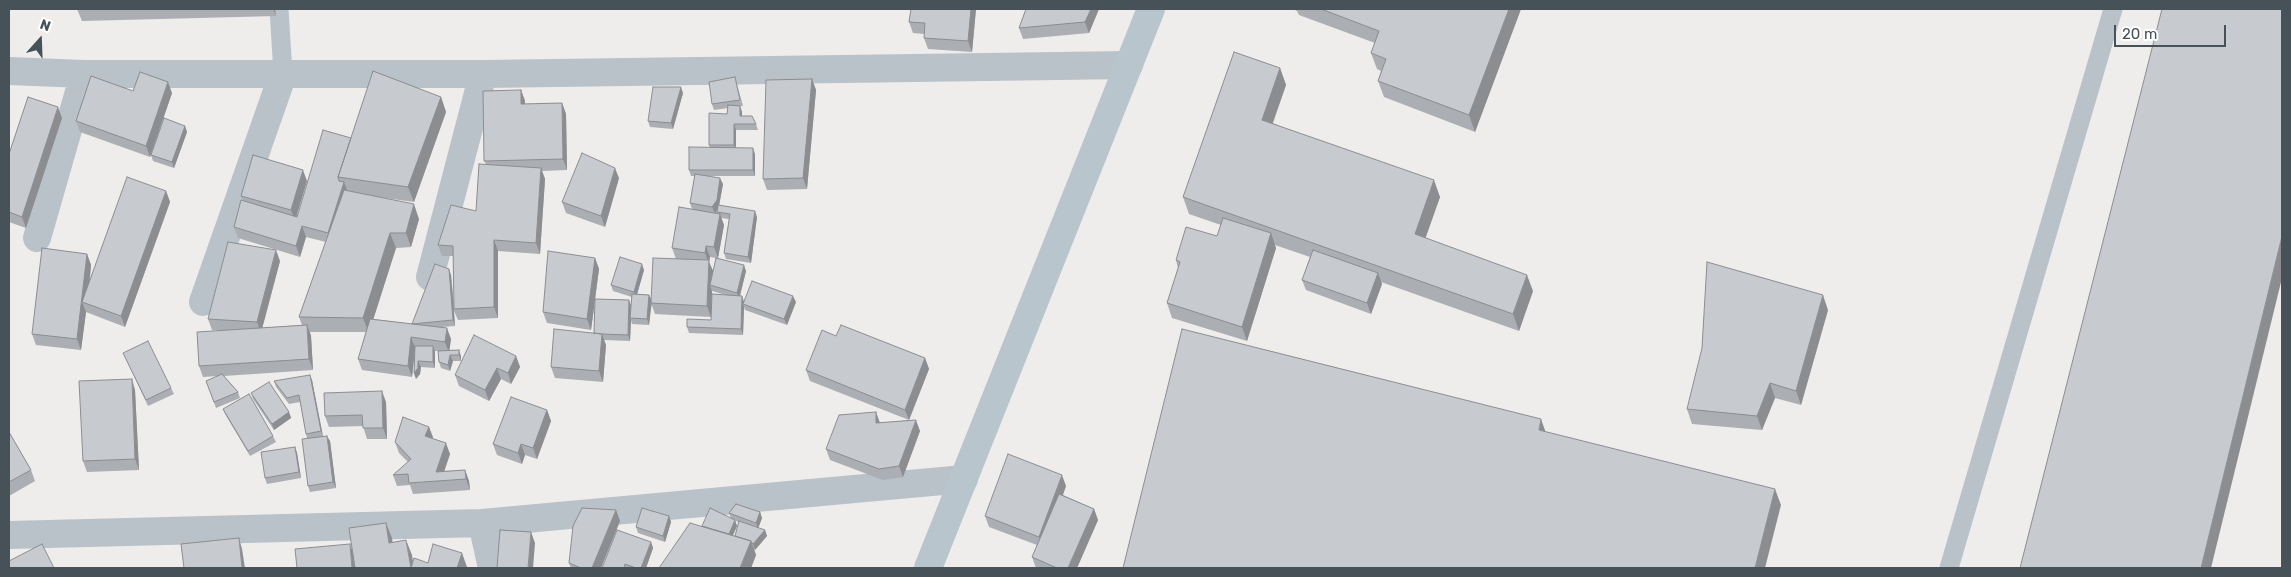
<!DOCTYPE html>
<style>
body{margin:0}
#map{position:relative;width:2291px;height:577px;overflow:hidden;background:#efecec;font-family:Rubik,sans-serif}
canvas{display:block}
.frame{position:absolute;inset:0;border:10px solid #465158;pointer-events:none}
.north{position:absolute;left:15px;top:15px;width:50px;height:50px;-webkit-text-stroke:4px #fff;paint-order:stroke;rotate:20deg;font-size:14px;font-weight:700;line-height:20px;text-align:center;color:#465158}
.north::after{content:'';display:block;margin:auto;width:18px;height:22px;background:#465158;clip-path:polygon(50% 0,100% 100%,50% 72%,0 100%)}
.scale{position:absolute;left:2114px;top:25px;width:112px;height:22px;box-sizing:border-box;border:2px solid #465158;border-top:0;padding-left:6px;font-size:15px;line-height:18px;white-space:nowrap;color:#465158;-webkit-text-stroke:4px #fff;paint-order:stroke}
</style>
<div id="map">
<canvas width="2291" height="577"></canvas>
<div class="frame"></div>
<div class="north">N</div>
<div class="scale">20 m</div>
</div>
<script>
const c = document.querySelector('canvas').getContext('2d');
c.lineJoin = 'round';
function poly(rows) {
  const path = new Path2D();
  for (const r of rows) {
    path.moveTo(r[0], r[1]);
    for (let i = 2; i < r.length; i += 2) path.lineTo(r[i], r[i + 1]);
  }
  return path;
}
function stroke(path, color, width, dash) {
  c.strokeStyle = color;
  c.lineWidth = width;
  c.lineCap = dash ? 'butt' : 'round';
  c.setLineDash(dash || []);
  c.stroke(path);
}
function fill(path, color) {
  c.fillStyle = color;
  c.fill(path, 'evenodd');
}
const lane = poly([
 [279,9,283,74],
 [1949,568,2113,9]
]);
const street = poly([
 [9,71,84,74,483,74,1129,65],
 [37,238,84,74],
 [430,277,483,74],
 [203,302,283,74],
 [482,523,492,568],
 [9,535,482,523,964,479]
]);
const secondary = poly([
 [928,568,1151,9]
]);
const wall = poly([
 [77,9,275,9,276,16,82,21],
 [911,9,976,9,972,52,928,49,924,38,924,34,913,33,909,22],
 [1026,9,1099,9,1089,33,1023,39,1019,28],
 [1293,9,1521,9,1475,132,1384,97,1378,81,1381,71,1377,69,1371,53,1375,43,1299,15,1297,11],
 [1280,68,1286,85,1273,123,1440,197,1425,238,1533,291,1519,331,1381,282,1382,284,1371,314,1306,290,1302,280,1310,257,1275,245,1276,248,1247,341,1172,318,1167,303,1178,268,1176,260,1217,236,1221,225,1189,214,1183,197],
 [735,77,743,106,740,106,742,112,742,116,756,124,758,130,736,130,736,148,755,154,755,176,708,176,723,184,719,205,757,217,751,263,726,259,724,253,729,219,721,218,724,225,718,258,746,271,740,296,742,296,744,302,796,302,787,325,745,310,744,307,743,335,689,333,687,327,711,320,711,317,655,314,651,303,649,325,632,324,631,320,630,341,604,340,606,345,603,382,555,378,551,367,594,333,595,301,591,330,547,323,543,312,595,258,599,269,595,299,629,300,631,306,632,297,613,291,611,285,644,270,637,294,649,295,652,301,676,259,672,248,692,209,690,203,695,176,691,176,689,170,710,148,709,145,727,114,728,108,714,110,712,104],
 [710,257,716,258,713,271,709,262],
 [712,291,726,295,712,294],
 [812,79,816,90,807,189,767,190,763,179],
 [521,90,525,101,525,104,562,103,566,114,567,170,542,171,545,179,540,254,498,251,498,318,458,320,454,311,455,326,442,327,451,339,449,351,461,356,461,361,453,361,450,371,441,368,439,362,438,351,435,351,435,368,421,367,420,374,416,379,414,373,415,352,412,377,362,370,358,359,366,332,310,332,311,336,313,370,224,376,238,392,240,398,216,408,206,381,217,376,203,377,199,366,220,330,212,330,208,319,280,261,262,328,302,325,299,317,326,242,306,237,300,257,238,238,234,227,243,201,241,196,307,181,296,217,351,138,441,97,446,112,414,202,378,197,419,219,411,247,396,248,373,319,412,324,449,269,451,275,454,304,453,256,442,256,438,245,476,211,486,164,484,161],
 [133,91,172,93,150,157,80,132,76,121],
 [683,93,673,129,650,127,648,121],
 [62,118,26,228,9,222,9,154],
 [185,126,187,132,174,168,153,161,151,155],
 [619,178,605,227,566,213,562,202],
 [166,191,170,202,125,327,86,312,81,350,36,345,32,334,87,254,91,265,90,280],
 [1828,310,1801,405,1775,398,1762,430,1692,424,1687,409],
 [836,336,925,358,929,369,909,420,920,431,903,477,883,480,830,460,826,449,879,423,909,420,810,381,806,370],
 [123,353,171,388,174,394,148,406],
 [516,356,520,367,511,384,501,379,489,401,459,386,455,375],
 [312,380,323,436,330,441,336,488,310,492,308,486,307,438,306,434,300,402,289,404,276,387,274,381],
 [135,390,139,470,87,472,83,461],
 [251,393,289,412,291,418,274,430,253,399],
 [386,402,387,439,367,439,363,426,329,427,325,416],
 [223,409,273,436,276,442,250,456,225,414],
 [547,410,551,421,537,459,525,455,522,464,497,455,493,444],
 [429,427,432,438,450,454,444,471,465,470,469,481,470,490,413,494,410,485,397,486,393,475,408,462,399,453,395,442],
 [9,432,31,470,35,481,9,496],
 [295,447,297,453,301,478,267,484,265,478],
 [1066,486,1063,495,1094,509,1098,520,1077,568,1036,568,1032,557,1037,545,989,527,985,516],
 [616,510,620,521,601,568,571,568,569,563],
 [760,512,762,518,758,528,765,530,767,536,755,550,754,549,756,555,751,568,659,568,702,526,731,518,729,513],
 [735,521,739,522,735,536,733,535,737,526],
 [669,516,671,522,665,542,638,533,636,527],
 [651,542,653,548,646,568,602,568]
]);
const shadedWall = poly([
 [273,9,275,9,276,16],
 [971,9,976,9,972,52,968,41],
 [1091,9,1099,9,1089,33,1085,22],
 [1509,9,1521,9,1475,132,1469,115],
 [1280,68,1286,85,1268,136,1262,120],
 [812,79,816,90,807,189,803,178],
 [168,82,172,93,150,157,146,146],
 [681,87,683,93,673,129,671,123],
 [521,90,525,101,525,115,521,104],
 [441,97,446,112,414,202,408,187],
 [562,103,566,114,567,170,563,159],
 [740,106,742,112,742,122,740,116],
 [58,107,62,118,26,228,22,217],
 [734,124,736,130,736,151,734,145],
 [185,126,187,132,174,168,172,162],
 [753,148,755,154,755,176,753,170],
 [541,168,545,179,540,254,536,243],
 [615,168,619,178,605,227,601,216],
 [303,170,307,181,295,221,291,210],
 [720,178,723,184,719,206,715,213,712,207],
 [1434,180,1440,197,1421,251,1415,234],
 [344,182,348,193,328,233],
 [166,191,170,202,125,327,121,316],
 [414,204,419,219,411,247,406,233],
 [755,211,757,217,751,263,748,257],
 [720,214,724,225,718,258,714,247],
 [302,226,306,237,300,257,296,246],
 [390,233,396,248,369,333,363,318],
 [1271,233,1276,248,1247,341,1242,327],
 [2282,236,2282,278,2211,568,2201,568],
 [494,240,498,251,498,318,494,307],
 [706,246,710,257,709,262,713,271,710,285,712,291,711,317,707,306,709,264,705,253],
 [276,250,280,261,261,333,257,322],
 [87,254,91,265,87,303,82,302,86,312,81,350,77,339],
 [595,258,599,269,591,330,587,319],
 [642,264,644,270,636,298,634,292],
 [744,265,746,271,739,299,737,293],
 [449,269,451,275,455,326,453,320],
 [1378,273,1382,284,1371,314,1367,303],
 [1527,275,1533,291,1519,331,1513,314],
 [649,295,652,301,649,325,647,319],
 [1823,295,1828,310,1801,405,1796,391],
 [742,296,744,302,743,304,744,307,743,335,741,329],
 [793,296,796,302,787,325,784,319],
 [629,300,631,306,630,318,631,320,630,341,628,335],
 [307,325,311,336,313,370,309,359],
 [447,328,451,339,449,353,445,342],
 [602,334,606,345,603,382,599,371],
 [411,337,415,348,412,377,408,366],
 [433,346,435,352,435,368,433,362],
 [459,350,461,356,461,361,459,355],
 [450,355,453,361,450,371,448,365],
 [516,356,520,367,511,384,508,373],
 [925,358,929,369,909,420,905,410],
 [418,361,421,367,420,374,416,379,414,373],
 [497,368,501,379,489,401,485,390],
 [310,375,312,380,323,437,321,431],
 [132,379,135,390,139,470,135,459],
 [1770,383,1775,398,1762,430,1757,416],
 [382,391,386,402,387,439,383,428],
 [547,410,551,421,537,459,533,448],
 [289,412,291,418,274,430,272,424],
 [876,412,880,423,876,423],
 [1541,419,1547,436,1539,430],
 [916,420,920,431,903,477,899,466],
 [429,427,433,437,429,447,425,436],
 [327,436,330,441,336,488,333,482],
 [446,443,450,454,441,481,436,472],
 [521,444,525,455,522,464,518,453],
 [295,447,297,453,301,478,299,472],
 [465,470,469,481,470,490,466,479],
 [1062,475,1066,486,1043,548,1039,537],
 [1775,489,1781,505,1765,568,1755,568],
 [1094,509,1098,520,1077,568,1068,568],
 [616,510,620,521,601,568,592,568],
 [760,512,762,518,758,529,756,523],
 [669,516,671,522,665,542,663,536],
 [735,520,737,526,729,544,727,538],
 [386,523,392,538,395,558,389,543],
 [765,530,767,536,755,550,753,544],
 [531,532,535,543,533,568,528,568],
 [239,538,242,549,245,568,242,568],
 [406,540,412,555,414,568,411,568],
 [751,541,756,555,751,568,740,568],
 [651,542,653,548,646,568,641,568],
 [350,544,354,555,356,568,352,568],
 [462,553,467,567,467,568,457,568]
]);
const building = poly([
 [911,9,971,9,968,41,924,38,925,23,909,22,911,9],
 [1026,9,1091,9,1085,22,1019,28,1026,9],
 [1321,9,1509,9,1469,115,1378,81,1386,59,1371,53,1379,31,1321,9],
 [2162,9,2282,9,2282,236,2201,568,2020,568,2162,9],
 [1234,52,1280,68,1262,120,1434,180,1415,234,1527,275,1513,314,1183,197,1234,52],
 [373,71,441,97,408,187,338,177,373,71],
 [140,72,168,82,146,146,76,121,91,76,133,91,140,72],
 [735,77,740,100,712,104,709,82,735,77],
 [812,79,803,178,763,179,766,80,812,79],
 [653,87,681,87,671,123,648,121,653,87],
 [521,90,521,104,562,103,563,159,484,161,483,91,521,90],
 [28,97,58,107,22,217,9,212,9,154,28,97],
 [728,105,740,106,740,116,752,116,756,124,734,124,734,145,709,145,709,113,727,114,728,105],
 [164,118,185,126,172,162,151,155,164,118],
 [323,130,351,138,338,177,339,181,344,182,328,233,302,226,296,246,234,227,241,200,297,217,323,130],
 [689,147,753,148,753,170,689,170,689,147],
 [582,153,615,168,601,216,562,202,582,153],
 [253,155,303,170,291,210,241,196,253,155],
 [479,164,541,168,536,243,494,240,494,307,454,309,453,246,438,245,451,205,476,211,479,164],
 [695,174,720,178,717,200,712,207,690,203,695,174],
 [127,177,166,191,121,316,82,302,127,177],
 [344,190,414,204,406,233,390,233,363,318,299,317,344,190],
 [718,205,755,211,748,257,724,253,730,214,717,212,718,205],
 [679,207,720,214,714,247,706,246,705,253,672,248,679,207],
 [1223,218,1271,233,1242,327,1167,303,1180,262,1176,260,1186,227,1217,236,1223,218],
 [228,242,276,250,257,322,208,319,228,242],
 [42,248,87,254,77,339,32,334,42,248],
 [1313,250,1378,273,1367,303,1302,280,1313,250],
 [548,251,595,258,587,319,543,312,548,251],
 [620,257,642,264,634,292,611,285,620,257],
 [653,258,709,260,707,306,651,303,653,258],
 [716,258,744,265,737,293,710,285,716,258],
 [1707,262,1823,295,1796,391,1770,383,1757,416,1687,409,1702,348,1707,262],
 [435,264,449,269,453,320,412,324,435,264],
 [752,281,793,296,784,319,743,304,752,281],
 [632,294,649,295,647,319,630,318,632,294],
 [712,294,742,296,741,329,687,327,687,319,711,320,712,294],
 [595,299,629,300,628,335,602,334,594,333,595,299],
 [370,319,447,328,445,342,411,337,408,366,358,359,370,319],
 [307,325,309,359,199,366,197,332,307,325],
 [841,325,925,358,905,410,806,370,822,330,836,336,841,325],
 [554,329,602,334,599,371,551,367,554,329],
 [1182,329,1541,419,1539,430,1775,489,1755,568,1123,568,1182,329],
 [474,335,516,356,508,373,497,368,485,390,455,375,474,335],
 [148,341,171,388,146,400,123,353,148,341],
 [415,346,433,346,433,362,418,361,418,368,414,373,415,346],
 [459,350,459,355,450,355,448,365,439,362,438,351,459,350],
 [222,374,238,392,214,402,206,381,222,374],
 [310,375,321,431,306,434,299,395,287,398,274,381,310,375],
 [132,379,135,459,83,461,79,381,132,379],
 [269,382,289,412,272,424,251,393,269,382],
 [382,391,383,428,363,428,362,415,325,416,324,393,382,391],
 [249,394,273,436,248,451,223,409,249,394],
 [511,397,547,410,533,448,521,444,518,453,493,444,511,397],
 [876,412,876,423,916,420,899,466,879,469,826,449,839,415,876,412],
 [403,417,429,427,425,436,446,443,436,472,465,470,466,479,409,483,408,474,393,475,411,459,395,442,403,417],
 [9,432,31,470,9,482,9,432],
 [327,436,333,482,308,486,302,439,327,436],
 [295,447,299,472,265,478,261,452,295,447],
 [1008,454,1062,475,1039,537,985,516,1008,454],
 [1059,494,1094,509,1068,568,1057,568,1032,557,1059,494],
 [736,504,760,512,756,523,729,513,736,504],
 [582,508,616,510,592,568,581,568,569,563,573,526,582,508],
 [642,508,669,516,663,536,636,527,642,508],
 [710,508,735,520,729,534,702,526,710,508],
 [739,521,765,530,753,544,752,543,751,541,735,536,739,521],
 [386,523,389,543,406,540,411,568,355,568,349,528,386,523],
 [690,523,751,541,740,568,659,568,690,523],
 [500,530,531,532,528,568,497,568,500,530],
 [617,530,651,542,641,568,636,568,625,564,624,568,602,568,617,530],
 [239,538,242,568,184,568,181,544,239,538],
 [42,544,54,568,9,568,9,561,42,544],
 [350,544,352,568,297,568,295,549,350,544],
 [433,544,462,553,457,568,411,568,414,558,428,563,433,544]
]);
stroke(lane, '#b8c2c8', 19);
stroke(street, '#b8c2c8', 28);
stroke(secondary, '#b9c5cd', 28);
fill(wall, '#abaeb2');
fill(shadedWall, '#8b8d91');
fill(building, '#c7cacf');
stroke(building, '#8b8d91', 1);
</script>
